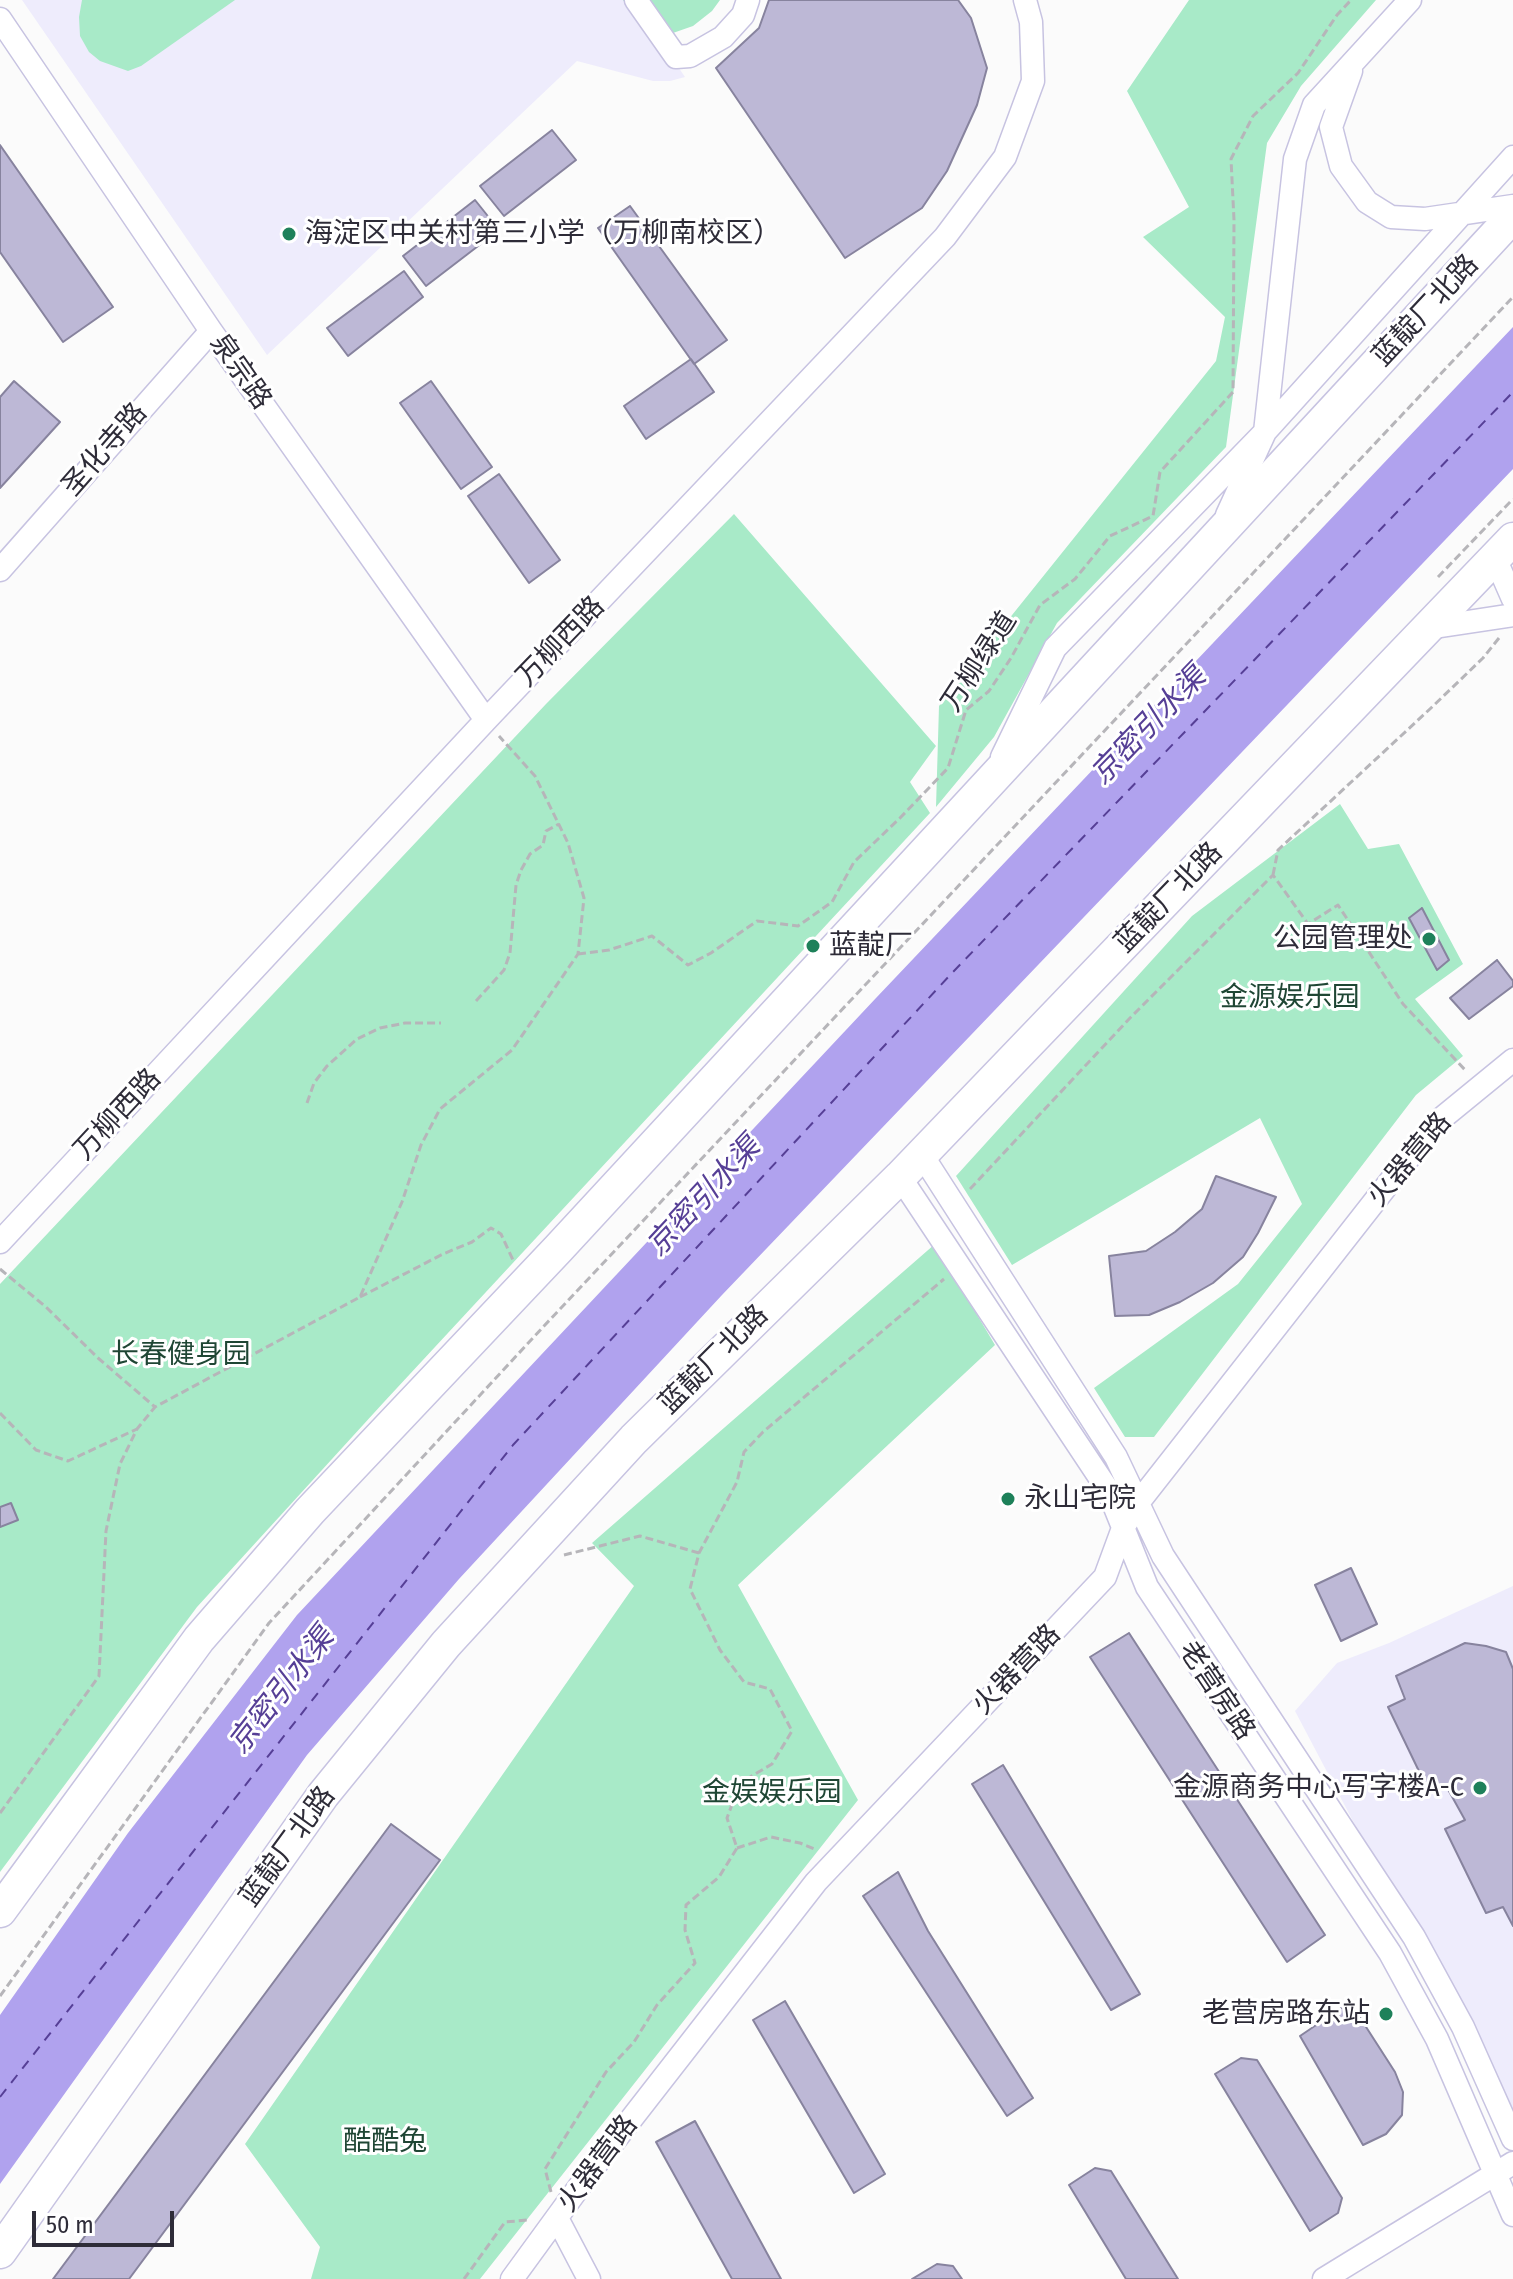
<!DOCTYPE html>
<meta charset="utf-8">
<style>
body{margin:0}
#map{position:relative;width:1513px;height:2279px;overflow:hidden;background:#fbfbfb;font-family:"Fira Sans Condensed",sans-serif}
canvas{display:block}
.scale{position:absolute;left:32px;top:2211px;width:142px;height:36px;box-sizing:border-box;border:4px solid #2e2c38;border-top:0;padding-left:10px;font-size:24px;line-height:28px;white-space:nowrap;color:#2e2c38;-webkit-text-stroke:6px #fff;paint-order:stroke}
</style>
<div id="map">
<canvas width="1513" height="2279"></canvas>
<div class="scale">50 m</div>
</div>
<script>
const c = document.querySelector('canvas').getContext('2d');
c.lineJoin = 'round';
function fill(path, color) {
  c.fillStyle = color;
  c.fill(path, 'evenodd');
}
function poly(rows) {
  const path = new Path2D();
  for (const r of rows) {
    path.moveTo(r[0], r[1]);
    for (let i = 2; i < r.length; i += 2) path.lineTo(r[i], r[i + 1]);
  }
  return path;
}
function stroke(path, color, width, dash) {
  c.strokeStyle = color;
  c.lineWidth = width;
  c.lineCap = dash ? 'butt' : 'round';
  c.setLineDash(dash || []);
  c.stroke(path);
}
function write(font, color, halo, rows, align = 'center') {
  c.font = font + ' "Fira Sans Condensed","Noto Sans SC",sans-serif';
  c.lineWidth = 6;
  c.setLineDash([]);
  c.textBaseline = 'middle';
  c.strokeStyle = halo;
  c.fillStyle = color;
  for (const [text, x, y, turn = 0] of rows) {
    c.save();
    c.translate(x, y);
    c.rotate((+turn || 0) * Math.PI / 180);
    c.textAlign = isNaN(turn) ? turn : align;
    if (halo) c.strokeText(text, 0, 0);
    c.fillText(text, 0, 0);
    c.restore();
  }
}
const built = poly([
 [22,0,633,0,685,77,670,81,653,81,577,61,267,355],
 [1513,1586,1513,2139,1414,1937,1295,1711,1337,1663,1389,1643]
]);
const green = poly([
 [82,0,235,0,141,66,128,71,100,61,89,52,80,36,79,17],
 [623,0,720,0,712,11,693,26,670,34,646,33],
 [1189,0,1376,0,1301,86,1267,143,1226,447,1057,623,994,737,936,807,939,706,1216,361,1225,317,1143,237,1189,207,1127,91],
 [734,514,936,746,910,782,930,813,384,1402,197,1607,0,1872,0,1284,546,704],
 [1340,804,1368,849,1399,844,1463,964,1415,999,1463,1056,1416,1095,1154,1437,1125,1437,1094,1388,1238,1284,1302,1204,1260,1118,1012,1265,956,1176,1192,916],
 [935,1244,995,1345,738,1585,858,1800,480,2279,311,2279,320,2247,245,2144,634,1586,592,1543]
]);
const water = poly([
 [1513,327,1513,469,722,1295,459,1579,307,1755,0,2184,0,2015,128,1833,297,1615,876,998]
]);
const ferry = poly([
 [0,2097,513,1445,952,973,1513,392]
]);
const building = poly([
 [769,0,958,0,971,18,987,68,977,105,947,171,922,208,845,258,716,68,759,28,769,0],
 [552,130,576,160,504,216,480,186,552,130],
 [0,145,113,307,63,342,0,252,0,145],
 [475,200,499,230,426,286,403,256,475,200],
 [630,206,727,340,694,364,598,228,630,206],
 [404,271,423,297,348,356,327,328,404,271],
 [691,359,714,392,646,439,624,406,691,359],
 [14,381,60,422,0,488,0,397,14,381],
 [431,381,492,467,461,489,400,403,431,381],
 [499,474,560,560,529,583,468,496,499,474],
 [1422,908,1449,960,1437,970,1409,918,1422,908],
 [1497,960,1513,981,1513,986,1469,1019,1450,998,1497,960],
 [1216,1176,1276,1197,1258,1233,1243,1257,1213,1283,1180,1302,1149,1315,1115,1316,1109,1256,1146,1251,1175,1232,1202,1209,1216,1176],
 [11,1503,18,1520,0,1527,0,1507,11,1503],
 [1351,1568,1377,1624,1341,1641,1315,1585,1351,1568],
 [1129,1633,1325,1935,1287,1962,1090,1657,1129,1633],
 [1465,1643,1486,1646,1506,1652,1513,1669,1513,1926,1503,1907,1486,1913,1445,1829,1465,1820,1445,1784,1429,1792,1388,1707,1405,1699,1396,1676,1465,1643],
 [1003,1765,1140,1994,1111,2010,972,1784,1003,1765],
 [391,1824,440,1860,129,2279,53,2279,391,1824],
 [898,1872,928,1931,1033,2098,1007,2116,863,1896,898,1872],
 [785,2001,885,2174,854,2193,753,2020,785,2001],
 [1350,2002,1395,2072,1403,2092,1402,2115,1386,2134,1363,2145,1300,2036,1350,2002],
 [1241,2058,1257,2060,1342,2198,1338,2213,1310,2231,1215,2074,1241,2058],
 [695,2121,781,2279,732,2279,656,2142,695,2121],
 [1095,2168,1111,2171,1178,2279,1126,2279,1069,2185,1095,2168],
 [937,2264,953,2266,962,2279,912,2279,937,2264]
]);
const path = poly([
 [1438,577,1513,499],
 [1273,875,1278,850,1431,708,1483,658,1499,638],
 [578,954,609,950,652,936,688,965,711,953,757,921,798,926,832,902,854,862,900,818,948,768,966,710,989,691,1011,658,1040,605,1075,579,1110,536,1153,516,1160,472,1233,392,1234,220,1231,159,1253,116,1298,73,1337,15,1351,0],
 [476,1001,504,970,510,953,516,885,521,870,530,854,543,845,546,831,559,824],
 [307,1103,314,1083,327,1066,357,1039,380,1028,405,1023,441,1023],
 [970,1189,1130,1018,1273,875,1308,924,1338,905,1403,1004,1467,1072],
 [0,1269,46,1307,98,1358,155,1407],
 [360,1297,443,1254,472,1242,491,1228,501,1234,513,1260],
 [0,1413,36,1450,68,1461,137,1429],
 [564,1555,640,1536,699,1553],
 [0,1813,99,1676,106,1531,120,1464,137,1429,155,1407,360,1297,402,1202,421,1145,440,1109,512,1050,578,954,584,898,568,843,535,776,499,736],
 [737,1848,771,1837,800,1843,817,1850],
 [0,1996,269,1623,544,1326,1513,297],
 [551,2192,545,2169,606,2072,634,2042,657,2005,695,1963,685,1930,686,1905,719,1877,737,1848,727,1818,740,1783,772,1764,792,1731,770,1689,744,1682,720,1650,690,1589,699,1553,737,1482,744,1452,763,1432,944,1279],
 [464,2279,505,2222,528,2220]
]);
const minor = poly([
 [636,0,676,57,690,56,723,37,743,15,748,0],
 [0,19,211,331,486,720],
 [1351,71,1331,127,1341,166,1367,202,1391,217,1425,219,1513,206],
 [1227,515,1265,432,1295,159,1314,105,1410,0],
 [1495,558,1513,599],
 [0,570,211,331],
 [1428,628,1513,615],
 [1002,757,1055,648,1265,432,1513,157],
 [922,1155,1116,1457,1163,1556,1414,1937,1463,2027,1513,2139],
 [900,1177,1108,1490,1147,1587,1390,1953,1437,2039,1513,2215],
 [0,1242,486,720,945,237,1005,157,1033,81,1031,22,1025,0],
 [557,2218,589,2279],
 [512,2279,590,2172,816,1882,1105,1577,1123,1528,1138,1503,1436,1123,1513,1060],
 [1324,2279,1513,2163]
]);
const highway = poly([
 [0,1911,199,1639,310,1511,558,1249,1513,216],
 [0,2252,323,1795,446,1644,634,1439,900,1177,1513,539]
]);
const markers = [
 [289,234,8,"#1e815a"],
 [1429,939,8,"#1e815a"],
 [813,946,8,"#1e815a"],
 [1008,1499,8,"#1e815a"],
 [1480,1788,8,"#1e815a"],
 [1386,2014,8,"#1e815a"]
];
const poiNames = [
 ["海淀区中关村第三小学（万柳南校区）",305,234],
 ["公园管理处",1413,939,"right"],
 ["蓝靛厂",829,946],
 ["永山宅院",1024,1499],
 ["金源商务中心写字楼A-C",1464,1788,"right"],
 ["老营房路东站",1370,2014,"right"]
];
const streetNames = [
 ["蓝靛厂北路",1426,311,-47],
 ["泉宗路",240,372,55],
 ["圣化寺路",105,450,-49],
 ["万柳西路",561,642,-46],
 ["万柳绿道",980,662,-57],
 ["蓝靛厂北路",1169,898,-46],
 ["万柳西路",118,1115,-47],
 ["火器营路",1410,1160,-50],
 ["蓝靛厂北路",714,1360,-45],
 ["火器营路",1017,1670,-46],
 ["老营房路",1216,1691,56],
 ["蓝靛厂北路",288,1847,-54],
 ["火器营路",598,2164,-53]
];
const parkNames = [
 ["金源娱乐园",1290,998],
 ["长春健身园",181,1355],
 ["金娱娱乐园",772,1793],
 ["酷酷兔",385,2142]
];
const waterNames = [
 ["京密引水渠",1149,726,-46],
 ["京密引水渠",704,1197,-47],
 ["京密引水渠",282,1691,-52]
];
fill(built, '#eeecfc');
fill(green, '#a8eac8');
fill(water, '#b0a2ee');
stroke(ferry, '#563f96', 2, [10, 8]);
fill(building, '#bdb8d6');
stroke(building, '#87839e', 2);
stroke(minor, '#c7c3e1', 25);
stroke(highway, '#c7c3e1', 35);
stroke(path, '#b6b5b9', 3, [8, 4]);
stroke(minor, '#fff', 22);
stroke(highway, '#fff', 32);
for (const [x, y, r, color] of markers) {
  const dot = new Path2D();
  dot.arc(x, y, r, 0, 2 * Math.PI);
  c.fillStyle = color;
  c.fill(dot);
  stroke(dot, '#fff', 3);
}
write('28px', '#2e2c38', '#fff', poiNames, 'left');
write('28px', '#2e2c38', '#fff', streetNames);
write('28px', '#1f4634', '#fff', parkNames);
write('italic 30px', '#563f96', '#fff', waterNames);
</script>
